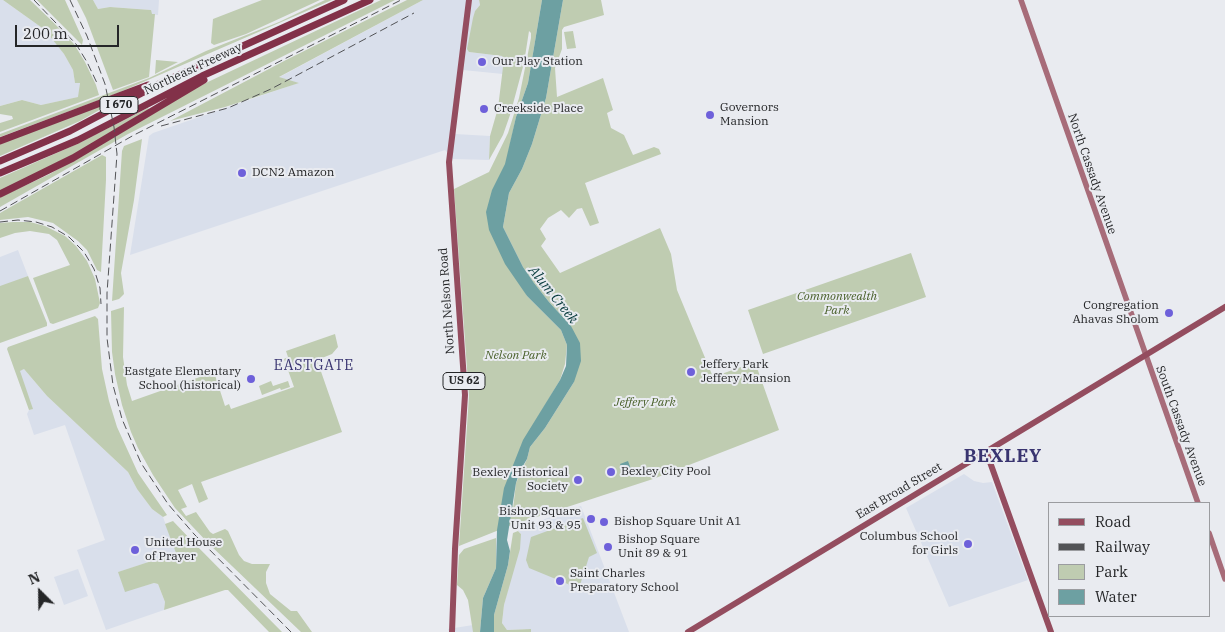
<!DOCTYPE html>
<style>
body{margin:0}
#map{position:relative;width:1225px;height:632px;overflow:hidden;background:#e9ebf0;font-family:"IBM Plex Serif",serif}
canvas{display:block}
.legend{position:absolute;left:1048px;top:502px;width:162px;height:115px;box-sizing:border-box;background:#e9ebf0;border:1px solid #9b9ca0;margin:0;padding:6px 9px;list-style:none;font-size:15px;color:#252628}
.legend li{display:flex;align-items:center;gap:10px;height:25px}
.legend b{width:25px;border:1px solid #9b9ca0}
.north{position:absolute;left:15px;top:567px;width:50px;height:50px;-webkit-text-stroke:4px #e9ebf0;paint-order:stroke;rotate:337deg;font-size:14px;font-weight:700;line-height:20px;text-align:center;color:#252628}
.north::after{content:'';display:block;margin:auto;width:18px;height:22px;background:#252628;clip-path:polygon(50% 0,100% 100%,50% 72%,0 100%)}
.scale{position:absolute;left:15px;top:25px;width:104px;height:22px;box-sizing:border-box;border:2px solid #252628;border-top:0;padding-left:6px;font-size:15px;line-height:18px;white-space:nowrap;color:#252628;-webkit-text-stroke:4px #e9ebf0;paint-order:stroke}
</style>
<div id="map">
<canvas width="1225" height="632"></canvas>
<ul class="legend">
<li><b style="height:6px;background:#944d5f"></b>Road</li>
<li><b style="height:6px;background:#525356"></b>Railway</li>
<li><b style="height:14px;background:#bfccb1"></b>Park</li>
<li><b style="height:14px;background:#6da0a2"></b>Water</li>
</ul>
<div class="north">N</div>
<div class="scale">200 m</div>
</div>
<script>
const c = document.querySelector('canvas').getContext('2d');
c.lineJoin = 'round';
function fill(path, color) {
  c.fillStyle = color;
  c.fill(path, 'evenodd');
}
function poly(rows) {
  const path = new Path2D();
  for (const r of rows) {
    path.moveTo(r[0], r[1]);
    for (let i = 2; i < r.length; i += 2) path.lineTo(r[i], r[i + 1]);
  }
  return path;
}
function stroke(path, color, width, dash) {
  c.strokeStyle = color;
  c.lineWidth = width;
  c.lineCap = dash ? 'butt' : 'round';
  c.setLineDash(dash || []);
  c.stroke(path);
}
function write(font, color, halo, rows, align = 'center') {
  c.font = font + ' "IBM Plex Serif",serif';
  c.lineWidth = 4;
  c.setLineDash([]);
  c.textBaseline = 'middle';
  c.strokeStyle = halo;
  c.fillStyle = color;
  for (const [text, x, y, turn = 0] of rows) {
    c.save();
    c.translate(x, y);
    c.rotate((+turn || 0) * Math.PI / 180);
    c.textAlign = isNaN(turn) ? turn : align;
    if (halo) c.strokeText(text, 0, 0);
    c.fillText(text, 0, 0);
    c.restore();
  }
}
const built = poly([
 [0,0,3,0,45,30,54,40,64,54,73,70,75,83,80,83,79,97,41,105,22,100,0,106],
 [93,0,159,0,158,15,151,14,151,10,110,7,98,9],
 [423,0,479,0,480,5,475,11,469,52,502,56,504,59,503,74,463,70,455,134,490,136,489,160,453,159,445,150,130,255,149,136,153,133,298,83,278,78],
 [18,250,28,276,0,287,0,257],
 [24,369,47,396,128,472,137,489,152,509,163,517,176,553,119,572,125,591,154,583,158,584,165,602,164,610,106,630,77,550,105,540,65,425,34,435,27,414,29,410,32,409,19,371],
 [964,474,974,481,983,483,992,482,1028,580,949,607,906,508],
 [581,506,629,632,531,632,531,629,507,630,502,623,504,605,521,534,517,529],
 [78,569,88,596,64,605,54,577],
 [473,625,473,632,449,632,448,629]
]);
const green = poly([
 [3,0,30,0,54,23,74,44,85,62,96,85,99,95,0,132,0,123,13,119,12,116,0,114,0,106,22,100,41,105,78,97,80,83,75,83,73,70,64,54,45,30],
 [37,0,65,0,83,40,82,45],
 [77,0,93,0,98,9,110,7,151,10,152,14,155,14,149,77,113,90,86,18],
 [262,0,320,0,246,34,214,45,211,43,213,19],
 [325,0,332,0,118,93,0,137,0,134,149,78,206,51,279,22],
 [381,0,395,0,128,134,0,207,0,197,50,174,191,90],
 [407,0,423,0,279,77,299,83,225,107,170,121,286,60],
 [479,0,542,0,528,83,516,117,493,224,527,296,561,330,567,345,565,364,560,380,535,422,510,484,513,509,516,483,527,459,530,447,545,428,574,382,571,326,549,302,534,283,523,267,503,227,509,193,522,169,532,144,546,98,563,0,601,0,604,15,564,27,562,30,562,49,555,68,557,97,603,78,613,110,607,113,611,128,624,135,633,155,654,147,659,149,661,154,585,183,599,223,590,226,582,208,577,209,569,218,561,210,548,218,540,229,546,239,541,246,560,273,660,228,671,254,677,290,713,377,755,362,779,430,653,479,509,526,459,546,469,396,454,189,489,172,508,133,519,98,531,38,531,33,529,31,524,63,510,115,503,135,489,160,490,136,498,108,504,59,502,56,469,52,467,49,473,18,475,11,480,5],
 [573,31,576,48,567,49,564,32],
 [156,60,178,62,155,74],
 [101,104,103,108,80,121,0,156,0,143],
 [148,108,149,109,80,152,0,191,0,178,77,144],
 [142,139,134,200,121,273,124,294,119,299,112,301,122,151,124,146],
 [102,155,106,157,106,180,101,272,97,270,87,250,78,241,53,223,28,217,0,220,0,213],
 [13,222,30,222,45,226,65,236,76,246,87,261,95,279,100,303,98,308,53,324,50,323,33,278,70,265,57,240,49,234,30,231,15,233,0,238,0,223],
 [911,253,926,297,763,354,748,310],
 [28,276,47,323,47,326,0,343,0,286],
 [124,307,123,357,127,385,132,401,214,372,225,406,229,404,231,409,294,387,284,359,288,357,286,351,335,334,338,347,332,354,317,360,342,432,201,482,208,499,199,503,192,484,178,490,187,507,181,509,186,516,196,512,210,532,213,534,225,529,228,531,239,555,244,561,252,564,270,564,266,572,266,583,270,594,291,611,297,611,312,632,301,632,209,544,175,508,153,475,138,448,131,432,122,405,115,374,112,352,111,311],
 [95,316,98,319,102,369,109,401,117,427,138,473,167,515,163,517,152,509,137,489,128,472,47,396,24,369,20,371,33,409,29,410,7,349,8,347],
 [271,381,273,386,288,381,290,387,281,390,280,388,262,395,259,386],
 [583,518,597,553,589,557,580,585,575,587,529,568,526,560,531,537],
 [173,521,192,541,282,632,269,632,228,590,225,590,164,610,165,602,158,584,154,583,125,592,118,572,176,553,165,524],
 [518,531,521,534,520,549,504,605,502,623,507,630,531,629,531,632,494,632,494,615,508,565,513,533],
 [496,538,496,568,483,598,480,632,473,632,468,600,463,590,457,585,459,555,464,549]
]);
const water = poly([
 [542,0,563,0,546,98,532,144,522,169,509,193,503,227,523,267,534,283,549,302,571,326,580,343,581,361,574,382,545,428,530,447,527,459,520,471,516,483,507,540,510,551,508,565,494,615,494,632,480,632,483,598,496,568,497,530,504,488,523,440,560,380,566,366,567,345,561,330,527,296,505,264,489,230,486,212,492,190,505,164,516,117,528,83],
 [628,461,632,472,624,475,620,464]
]);
const secondary = poly([
 [1021,0,1198,503],
 [1209,533,1225,579]
]);
const primary = poly([
 [986,451,1051,632],
 [452,632,455,549,465,395,449,162,469,0],
 [688,632,1225,307]
]);
const highway = poly([
 [0,141,148,85],
 [0,161,70,131,159,84,344,0],
 [0,173,78,140,202,76,370,0],
 [0,194,73,158,204,80]
]);
const rail = poly([
 [34,0,76,44,87,62,97,83],
 [70,0,87,36,105,84,114,127,117,154,107,293,107,338,113,385,122,419,141,463,168,504,194,534,291,632],
 [161,126,228,108,271,89,414,13],
 [0,211,134,135,401,0],
 [0,222,18,220,36,222,52,227,69,237,84,252,94,269,100,288,101,304]
]);
const markers = [
 [482,62,5,"#6e60da"],
 [484,109,5,"#6e60da"],
 [710,115,5,"#6e60da"],
 [242,173,5,"#6e60da"],
 [1169,313,5,"#6e60da"],
 [691,372,5,"#6e60da"],
 [251,379,5,"#6e60da"],
 [611,472,5,"#6e60da"],
 [578,480,5,"#6e60da"],
 [591,519,5,"#6e60da"],
 [604,522,5,"#6e60da"],
 [968,544,5,"#6e60da"],
 [608,547,5,"#6e60da"],
 [135,550,5,"#6e60da"],
 [560,581,5,"#6e60da"]
];
const shields = [
 [119,105,38],
 [464,381,42]
];
const shieldNames = [
 ["I 670",119,105],
 ["US 62",464,381]
];
const poiNames = [
 ["Our Play Station",492,62],
 ["Governors",720,108],
 ["Mansion",720,122],
 ["Creekside Place",494,109],
 ["DCN2 Amazon",252,173],
 ["Congregation",1159,306,"right"],
 ["Ahavas Sholom",1159,320,"right"],
 ["Jeffery Park",701,365],
 ["Jeffery Mansion",701,379],
 ["Eastgate Elementary",241,372,"right"],
 ["School (historical)",241,386,"right"],
 ["Bexley City Pool",621,472],
 ["Bexley Historical",568,473,"right"],
 ["Society",568,487,"right"],
 ["Bishop Square",581,512,"right"],
 ["Unit 93 & 95",581,526,"right"],
 ["Bishop Square Unit A1",614,522],
 ["Columbus School",958,537,"right"],
 ["for Girls",958,551,"right"],
 ["Bishop Square",618,540],
 ["Unit 89 & 91",618,554],
 ["United House",145,543],
 ["of Prayer",145,557],
 ["Saint Charles",570,574],
 ["Preparatory School",570,588]
];
const streetNames = [
 ["Northeast Freeway",193,69,-25],
 ["North Cassady Avenue",1092,174,71],
 ["North Nelson Road",447,301,-94],
 ["South Cassady Avenue",1181,426,70],
 ["East Broad Street",899,491,-31]
];
const parkNames = [
 ["Commonwealth",837,297],
 ["Park",837,311],
 ["Nelson Park",516,356],
 ["Jeffery Park",645,403]
];
const waterNames = [
 ["Alum Creek",553,295,51]
];
const neighbourhoodNames = [
 ["EASTGATE",314,366]
];
const districtNames = [
 ["BEXLEY",1003,457]
];
fill(built, '#d9dfeb');
fill(green, '#bfccb1');
fill(water, '#6da0a2');
stroke(secondary, '#a76c79', 5.5);
stroke(primary, '#944d5f', 6);
stroke(highway, '#823149', 7);
stroke(rail, '#525356', 1, [8, 4]);
for (const [x, y, r, color] of markers) {
  const dot = new Path2D();
  dot.arc(x, y, r, 0, 2 * Math.PI);
  c.fillStyle = color;
  c.fill(dot);
  stroke(dot, '#e9ebf0', 2);
}
for (const [x, y, w] of shields) {
  const box = new Path2D();
  box.roundRect(x - w / 2, y - 8.5, w, 17, 4);
  c.fillStyle = '#e9ebf0';
  c.fill(box);
  stroke(box, '#252628', 1);
}
write('bold 11px', '#252628', null, shieldNames);
write('12px', '#252628', '#e9ebf0', poiNames, 'left');
write('12px', '#252628', '#e9ebf0', streetNames);
write('italic 12px', '#49602a', '#e9ebf0', parkNames);
write('italic 14px', '#033739', '#e9ebf0', waterNames);
c.letterSpacing = '1px';
write('14px', '#393470', '#e9ebf0', neighbourhoodNames);
c.letterSpacing = '0px';
c.letterSpacing = '1px';
write('bold 18px', '#393470', '#e9ebf0', districtNames);
c.letterSpacing = '0px';
</script>
